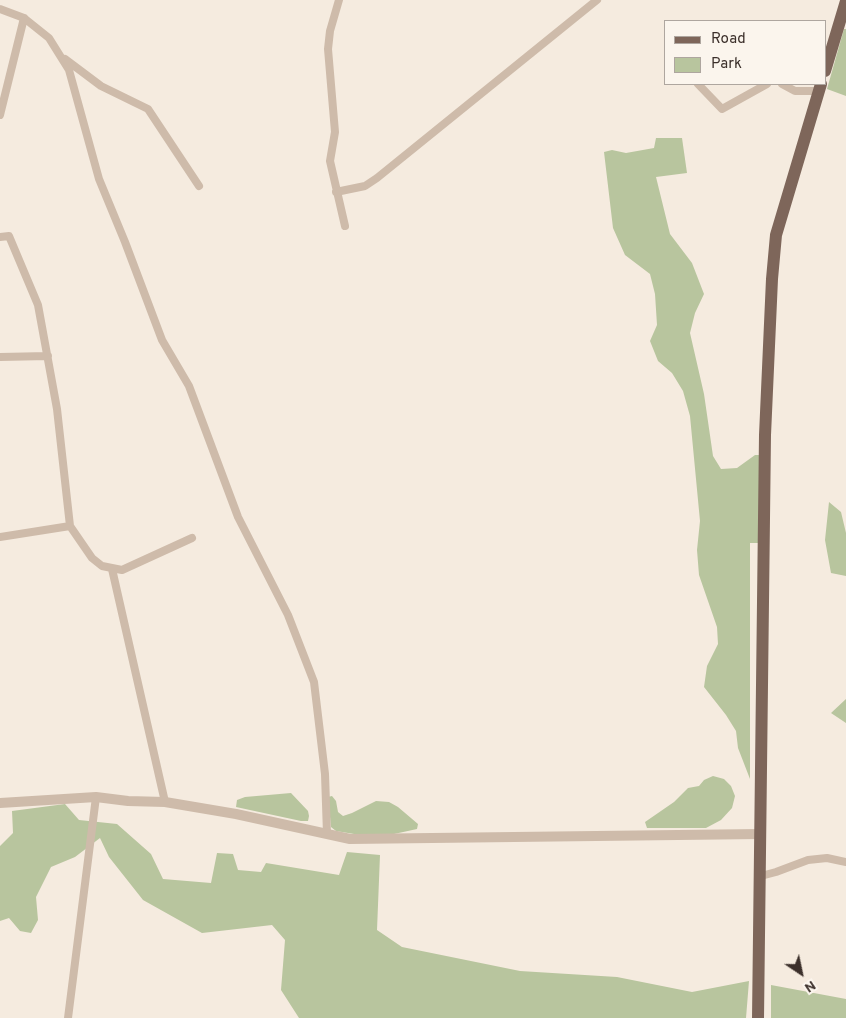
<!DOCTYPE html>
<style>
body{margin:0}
#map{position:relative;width:846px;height:1018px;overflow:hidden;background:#f5ebdf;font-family:Overpass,sans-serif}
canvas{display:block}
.legend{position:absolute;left:664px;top:20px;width:162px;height:65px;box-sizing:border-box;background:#fbf5ed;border:1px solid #aea69f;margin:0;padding:6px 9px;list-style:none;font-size:15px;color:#3b2f2a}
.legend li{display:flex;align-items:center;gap:10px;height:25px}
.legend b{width:25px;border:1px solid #aea69f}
.north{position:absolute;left:776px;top:948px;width:50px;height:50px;-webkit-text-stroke:4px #fbf5ed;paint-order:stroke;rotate:146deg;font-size:14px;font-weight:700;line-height:20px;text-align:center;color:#3b2f2a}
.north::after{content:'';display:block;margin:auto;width:18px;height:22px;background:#3b2f2a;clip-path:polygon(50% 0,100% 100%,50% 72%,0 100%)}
</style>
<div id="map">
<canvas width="846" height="1018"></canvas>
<ul class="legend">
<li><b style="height:6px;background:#7e665a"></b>Road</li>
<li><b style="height:14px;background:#b8c59e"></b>Park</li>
</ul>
<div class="north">N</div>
</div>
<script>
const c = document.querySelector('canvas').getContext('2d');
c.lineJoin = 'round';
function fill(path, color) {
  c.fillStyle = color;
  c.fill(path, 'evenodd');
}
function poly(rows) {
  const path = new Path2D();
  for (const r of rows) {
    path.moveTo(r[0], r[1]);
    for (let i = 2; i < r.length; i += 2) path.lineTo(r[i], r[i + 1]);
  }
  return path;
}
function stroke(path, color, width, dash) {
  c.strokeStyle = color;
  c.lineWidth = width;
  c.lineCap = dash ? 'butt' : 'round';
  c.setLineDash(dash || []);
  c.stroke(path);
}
const green = poly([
 [844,29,846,29,846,96,827,89],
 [656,138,682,138,687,173,656,177,670,234,692,263,704,294,695,313,690,333,704,394,713,456,721,469,737,468,755,455,760,455,759,543,750,543,750,779,738,748,736,731,726,715,704,687,707,666,718,644,717,627,699,575,697,550,700,521,690,416,683,391,672,373,658,361,650,341,657,325,655,294,650,274,625,255,613,228,604,152,612,150,626,153,654,148],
 [829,502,841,512,846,533,846,576,831,573,825,540],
 [846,699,846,723,831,713],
 [713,776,724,779,731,786,735,796,732,808,721,820,706,828,647,828,645,822,674,802,688,788,699,786,704,780],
 [291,793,308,811,309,816,308,821,301,821,236,807,237,800,245,797],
 [332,796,336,801,338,812,343,816,352,813,376,801,389,802,398,807,418,824,417,829,394,834,360,835,336,831,331,827,328,797],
 [65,804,79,820,117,824,151,854,163,879,211,883,217,853,233,854,238,870,261,872,266,863,339,875,347,852,380,855,377,930,402,947,520,971,617,977,692,992,749,981,746,1018,299,1018,281,990,285,940,272,925,202,933,143,900,109,857,100,838,75,857,51,867,36,897,38,920,31,933,20,931,9,918,0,921,0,846,13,833,12,811],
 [771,985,846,999,846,1018,771,1018]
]);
const minor = poly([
 [339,0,330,31,328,49,335,132,330,161,345,226],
 [0,9,24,18,49,38,69,70,99,179,125,242,162,340,189,386,238,517,288,615,314,682,325,774,327,834],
 [65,59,101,86,148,109,199,186],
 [698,84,722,109,767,84],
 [782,84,795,91,819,91],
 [0,115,24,18],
 [336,192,365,186,377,178,597,0],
 [0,237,9,236,38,305,57,409,70,526,92,558,102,566,122,570,192,538],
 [0,357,48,356],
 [0,537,70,526],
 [112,569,165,802],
 [761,876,776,872,808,860,827,858,846,862],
 [68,1018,96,797]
]);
const tertiary = poly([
 [0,803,96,797,128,801,165,802,236,814,350,839,760,834]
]);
const primary = poly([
 [825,71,846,1],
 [758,1018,765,435,772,279,776,235,821,84]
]);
fill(green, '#b8c59e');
stroke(minor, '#cebbaa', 8);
stroke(tertiary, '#cebbaa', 10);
stroke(primary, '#7e665a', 12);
</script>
